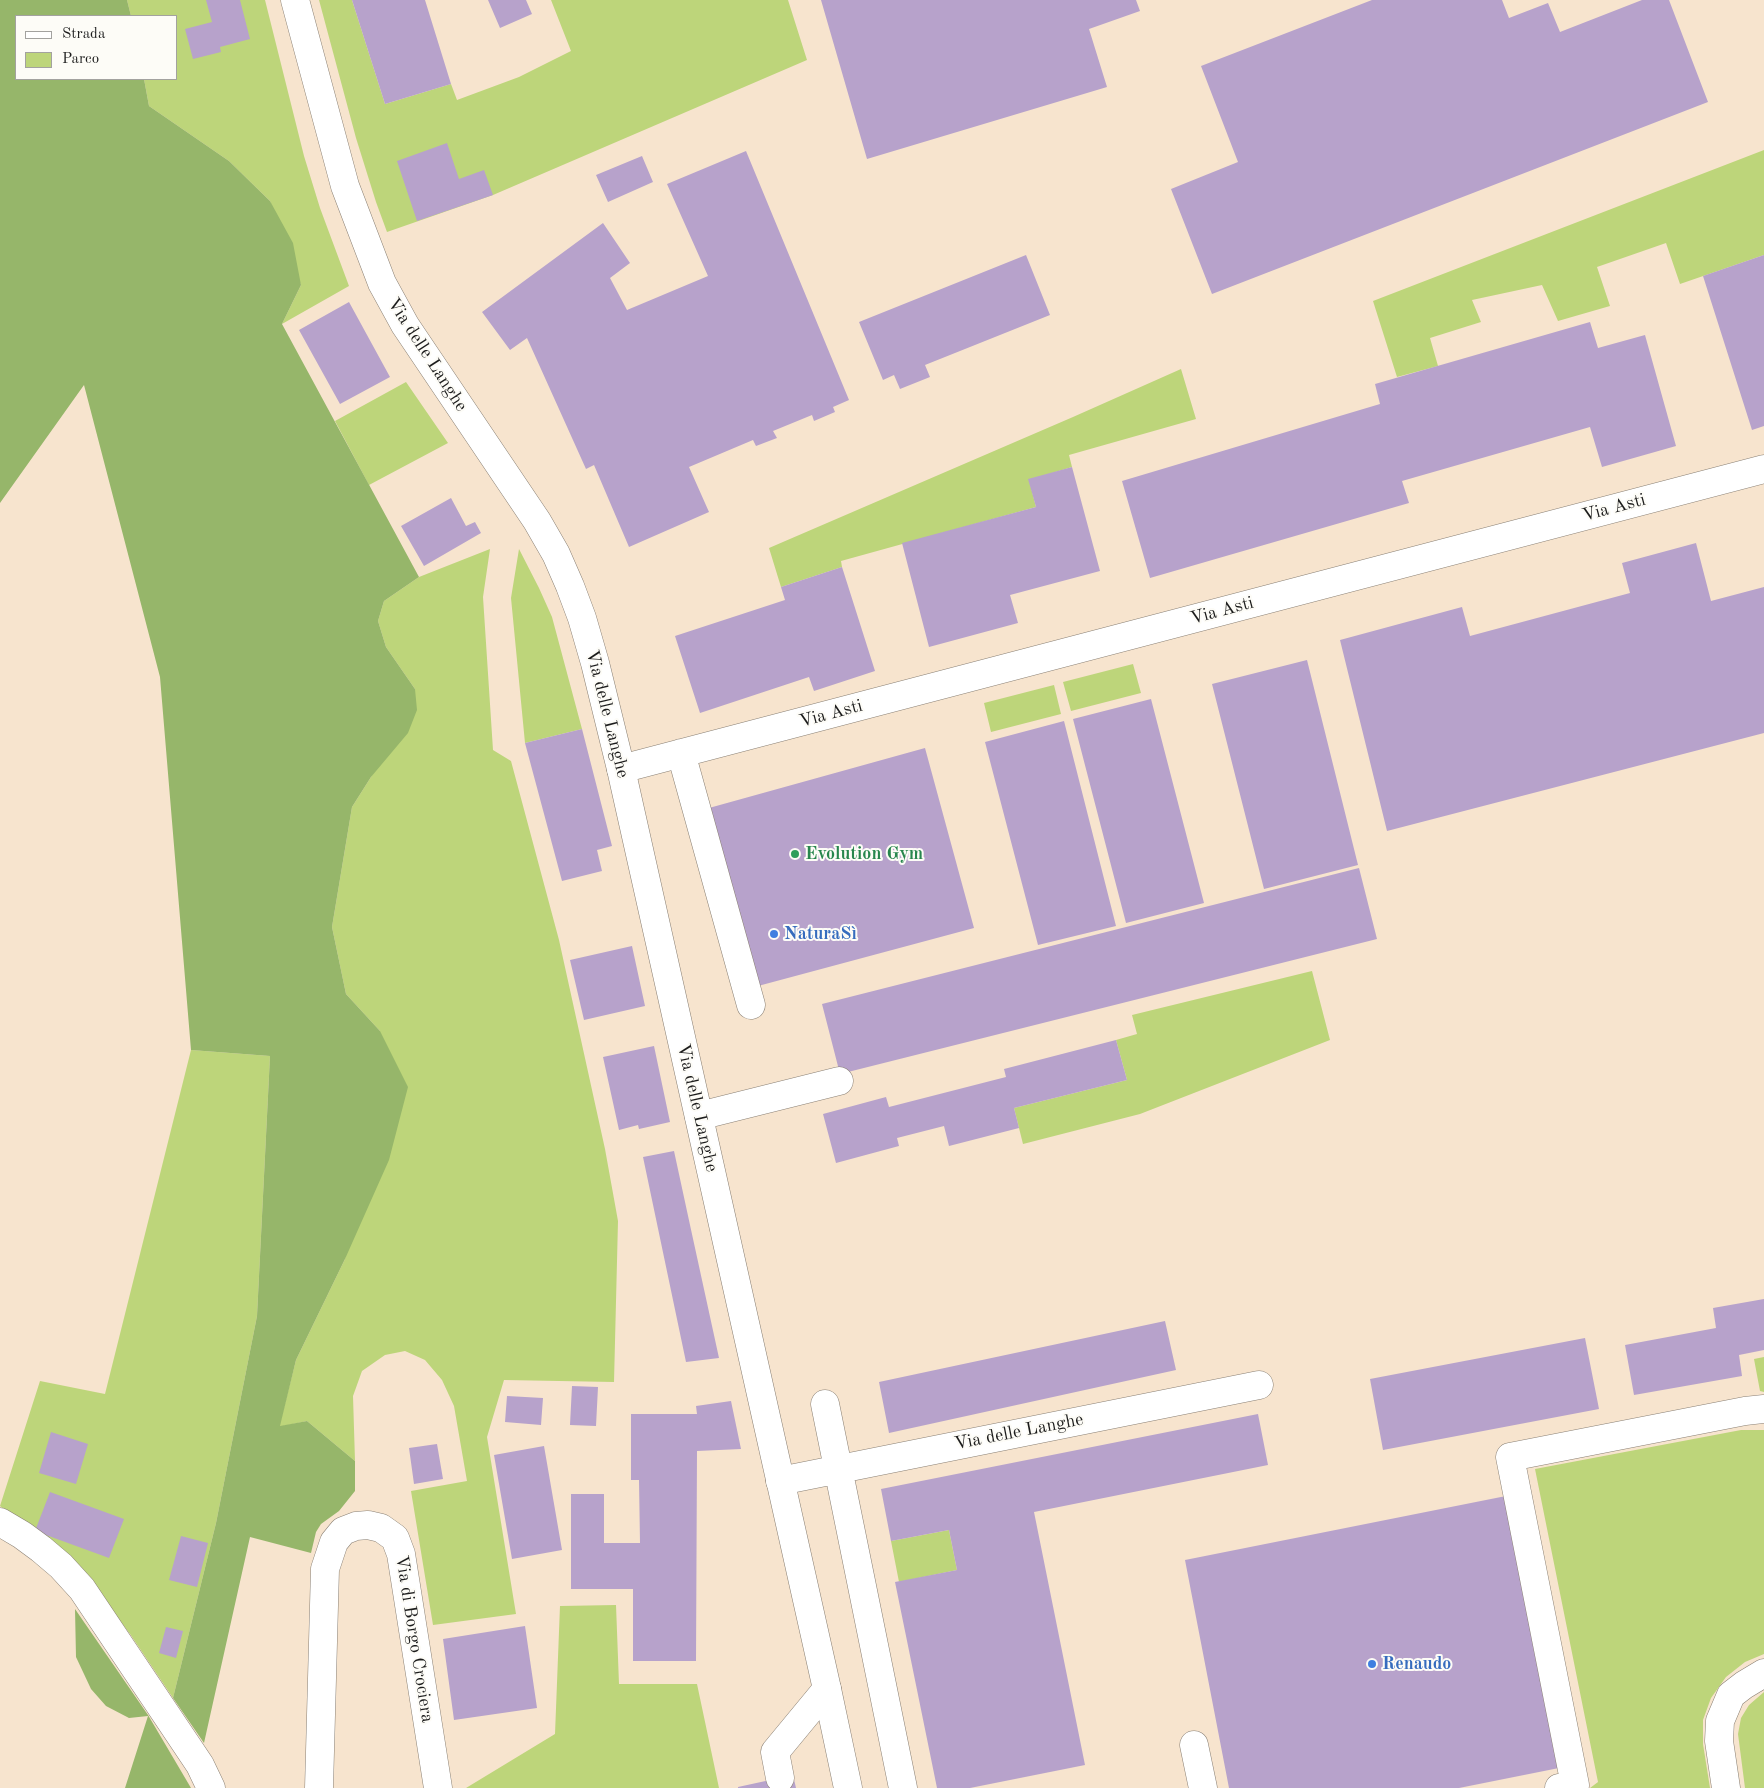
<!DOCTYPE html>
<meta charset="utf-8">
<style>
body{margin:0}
#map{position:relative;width:1764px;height:1788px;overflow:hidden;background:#f7e4ce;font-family:"Old Standard TT",serif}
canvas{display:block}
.legend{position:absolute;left:15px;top:15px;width:162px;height:65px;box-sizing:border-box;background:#fdfcf7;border:1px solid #a3a29f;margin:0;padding:6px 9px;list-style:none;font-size:15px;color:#1c1c1c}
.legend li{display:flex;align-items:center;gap:10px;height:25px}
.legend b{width:25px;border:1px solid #a3a29f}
</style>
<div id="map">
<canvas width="1764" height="1788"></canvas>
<ul class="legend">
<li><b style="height:6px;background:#fff"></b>Strada</li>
<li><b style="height:14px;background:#bdd57a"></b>Parco</li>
</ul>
</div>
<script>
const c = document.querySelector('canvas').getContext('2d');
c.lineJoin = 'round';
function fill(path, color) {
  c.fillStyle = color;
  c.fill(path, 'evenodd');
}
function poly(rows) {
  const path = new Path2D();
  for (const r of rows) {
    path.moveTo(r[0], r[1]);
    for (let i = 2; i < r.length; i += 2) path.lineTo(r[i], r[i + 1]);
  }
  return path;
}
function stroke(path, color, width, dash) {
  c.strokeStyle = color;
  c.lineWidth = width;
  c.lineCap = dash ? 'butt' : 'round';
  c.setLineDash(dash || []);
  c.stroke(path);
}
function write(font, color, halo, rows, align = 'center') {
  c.font = font + ' "Old Standard TT",serif';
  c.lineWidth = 4;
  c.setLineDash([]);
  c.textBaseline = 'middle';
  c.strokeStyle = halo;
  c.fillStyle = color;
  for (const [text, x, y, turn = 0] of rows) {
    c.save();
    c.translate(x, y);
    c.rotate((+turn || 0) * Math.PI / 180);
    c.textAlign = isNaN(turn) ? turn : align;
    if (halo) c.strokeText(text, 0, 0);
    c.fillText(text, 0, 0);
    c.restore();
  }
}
const green = poly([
 [127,0,265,0,304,156,320,208,349,286,282,324,301,285,270,201,229,161,149,106,144,79,176,79,176,16,131,16],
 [319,0,352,0,385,104,451,84,457,100,519,77,571,51,551,0,788,0,807,60,493,195,387,232,376,202,356,138],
 [1764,150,1764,255,1680,284,1666,243,1597,267,1610,306,1558,321,1542,285,1472,300,1481,322,1430,338,1438,366,1397,377,1373,301],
 [1181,369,1196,419,1069,455,1072,467,1029,480,1036,507,841,561,842,567,781,587,769,548,1073,417],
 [406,382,448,443,369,485,335,421],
 [490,549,483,597,493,750,511,761,559,940,605,1149,618,1221,614,1382,504,1380,487,1437,516,1614,433,1625,411,1491,467,1481,454,1406,442,1380,425,1360,405,1351,385,1355,362,1371,353,1396,355,1461,307,1421,279,1427,296,1360,345,1259,380,1031,346,994,332,927,352,807,371,777,415,689,386,647,378,621,384,601,419,577],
 [519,549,539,588,552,617,582,729,525,743,511,598],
 [1133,664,1141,693,1071,711,1063,682],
 [1054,685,1061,714,991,732,984,703],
 [1312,971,1330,1040,1140,1114,1023,1144,1014,1108,1127,1080,1116,1040,1137,1034,1132,1015],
 [191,1050,270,1056,257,1316,216,1523,173,1698,130,1634,86,1576,0,1506,40,1381,105,1394],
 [1764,1357,1764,1392,1760,1391,1754,1359],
 [1741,1430,1764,1430,1764,1654,1745,1662,1726,1677,1711,1698,1703,1720,1703,1744,1710,1788,1590,1788,1598,1782,1535,1469],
 [949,1530,957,1570,899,1582,891,1541],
 [616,1605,619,1684,697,1684,719,1788,466,1788,555,1734,560,1606],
 [1764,1692,1764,1788,1745,1788,1738,1734,1741,1718,1749,1705]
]);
const forest = poly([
 [0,0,127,0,131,16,16,16,16,79,144,79,149,106,229,161,270,201,293,243,301,285,282,324,419,577,384,601,378,621,386,647,415,689,417,710,408,733,371,777,352,807,332,927,346,994,380,1031,408,1087,389,1160,345,1259,296,1360,280,1426,307,1421,355,1461,355,1491,339,1511,321,1524,316,1532,311,1553,250,1537,204,1743,173,1698,216,1523,257,1316,270,1056,191,1050,160,677,84,385,0,503],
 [75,1609,148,1715,191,1788,125,1788,148,1716,129,1718,106,1706,91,1689,76,1657]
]);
const building = poly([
 [206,0,240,0,250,39,220,47,221,52,193,59,185,29,212,22],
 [352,0,425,0,451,84,385,104],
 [488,0,526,0,532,14,500,28],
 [821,0,1136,0,1140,11,1089,29,1107,87,867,159],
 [1372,0,1502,0,1509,18,1548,3,1560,32,1642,0,1669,0,1708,102,1212,294,1171,189,1238,162,1201,66],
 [447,143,459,179,484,170,493,195,417,221,397,161],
 [746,151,849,400,833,407,835,412,814,421,812,415,773,431,777,438,756,446,753,440,689,467,709,512,629,547,594,465,586,469,527,338,510,350,482,312,603,223,630,263,610,278,627,310,708,276,667,184],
 [642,156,653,182,608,202,596,175],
 [1026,255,1050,315,925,365,930,377,900,389,894,375,883,380,859,322],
 [1764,255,1764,426,1752,430,1703,276],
 [349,302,390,377,340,404,299,330],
 [1590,322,1598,348,1645,335,1676,446,1602,467,1590,427,1402,481,1409,503,1150,578,1122,481,1380,404,1375,384],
 [1072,467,1100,571,1010,595,1018,623,929,647,902,543,1036,507,1028,479],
 [451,498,466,526,475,522,481,533,424,566,401,526],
 [1696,543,1711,601,1764,587,1764,733,1387,831,1340,640,1462,607,1470,636,1630,593,1622,563],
 [842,567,875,671,814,691,809,677,700,713,675,636,785,600,781,587],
 [1307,660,1358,865,1264,889,1212,684],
 [1151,699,1204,903,1126,923,1073,719],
 [1064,721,1116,926,1038,945,985,742],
 [582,729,612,846,597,850,602,871,562,881,525,743],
 [925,748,974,928,758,986,709,808],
 [1359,868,1377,939,840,1074,822,1004],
 [632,946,645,1006,584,1020,570,960],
 [1116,1040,1127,1080,1014,1108,1019,1128,949,1146,944,1126,897,1138,899,1146,836,1163,823,1114,886,1097,889,1107,1006,1077,1004,1069],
 [654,1046,670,1122,639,1129,638,1125,619,1130,603,1057],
 [674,1151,690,1225,719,1358,686,1362,643,1157],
 [1764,1299,1764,1350,1739,1355,1742,1376,1634,1395,1625,1345,1716,1328,1713,1308],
 [1165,1321,1176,1370,889,1433,879,1382],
 [1585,1338,1599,1409,1383,1450,1370,1379],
 [572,1386,598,1387,596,1426,570,1425],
 [507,1396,543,1398,541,1425,505,1422],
 [731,1401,741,1449,697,1451,696,1661,633,1661,633,1589,571,1589,571,1494,604,1494,604,1543,640,1543,639,1480,631,1480,631,1414,697,1414,696,1406],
 [1258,1414,1268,1465,1034,1512,1085,1765,970,1788,937,1788,895,1582,957,1570,949,1530,891,1541,881,1489],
 [51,1432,88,1444,76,1484,39,1473],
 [437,1444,443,1479,414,1484,409,1448],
 [544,1446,562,1550,512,1559,494,1455],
 [50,1492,124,1519,109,1558,35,1531],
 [1506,1496,1559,1768,1459,1788,1229,1788,1185,1560],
 [181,1536,208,1543,197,1587,169,1580],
 [525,1626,537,1708,454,1720,443,1639],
 [166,1627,183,1631,176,1658,159,1653],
 [793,1775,796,1788,738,1788,738,1787]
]);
const minor = poly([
 [681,753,751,1005],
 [621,769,1764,469],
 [699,1116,839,1081],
 [825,1404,903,1788],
 [780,1481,1259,1385],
 [0,1522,22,1535,41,1549,61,1566,82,1589,200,1765,211,1788],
 [1194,1745,1203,1788],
 [780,1778,775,1752,827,1689],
 [319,1788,325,1569,334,1542,343,1531,356,1526,368,1525,381,1528,395,1538,401,1554,438,1788],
 [1559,1788,1575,1785,1510,1457,1745,1411,1764,1409],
 [1726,1788,1719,1741,1720,1721,1731,1695,1744,1685,1764,1673]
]);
const major = poly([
 [295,0,345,186,382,283,405,325,537,521,556,554,570,586,582,618,595,663,621,769,827,1689,848,1788]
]);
const markers = [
 [795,854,5,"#2e9e5b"],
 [774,934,5,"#3f7fe0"],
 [1372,1664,5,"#3f7fe0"]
];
const streetNames = [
 ["Via delle Langhe",427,355,57],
 ["Via Asti",1614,508,-15],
 ["Via Asti",1222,611,-15],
 ["Via delle Langhe",607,714,76],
 ["Via Asti",831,714,-15],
 ["Via delle Langhe",697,1108,77],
 ["Via delle Langhe",1019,1432,-11],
 ["Via di Borgo Crociera",414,1639,81]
];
const leisureNames = [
 ["Evolution Gym",805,854]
];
const shopNames = [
 ["NaturaSì",784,934],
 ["Renaudo",1382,1664]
];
fill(green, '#bdd57a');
fill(forest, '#96b66a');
fill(building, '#b7a2cb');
stroke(minor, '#8a8075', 29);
stroke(major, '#8a8075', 29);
stroke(minor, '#fff', 28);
stroke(major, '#fff', 28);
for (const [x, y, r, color] of markers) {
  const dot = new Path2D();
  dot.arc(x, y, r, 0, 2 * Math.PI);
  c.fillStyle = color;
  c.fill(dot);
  stroke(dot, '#fdfcf7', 2);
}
write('18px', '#1c1c1c', '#fdfcf7', streetNames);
write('bold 18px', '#27864d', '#fdfcf7', leisureNames, 'left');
write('bold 18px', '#366cbe', '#fdfcf7', shopNames, 'left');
</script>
